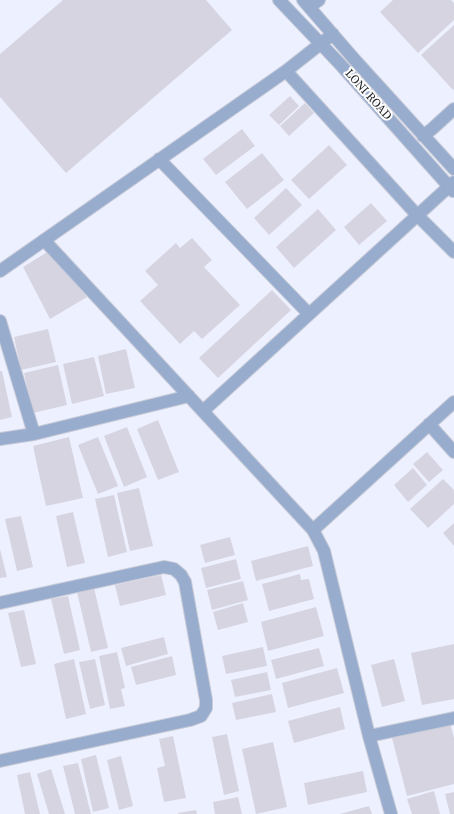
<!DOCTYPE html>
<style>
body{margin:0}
canvas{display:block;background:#edf0fe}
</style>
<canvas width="454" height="814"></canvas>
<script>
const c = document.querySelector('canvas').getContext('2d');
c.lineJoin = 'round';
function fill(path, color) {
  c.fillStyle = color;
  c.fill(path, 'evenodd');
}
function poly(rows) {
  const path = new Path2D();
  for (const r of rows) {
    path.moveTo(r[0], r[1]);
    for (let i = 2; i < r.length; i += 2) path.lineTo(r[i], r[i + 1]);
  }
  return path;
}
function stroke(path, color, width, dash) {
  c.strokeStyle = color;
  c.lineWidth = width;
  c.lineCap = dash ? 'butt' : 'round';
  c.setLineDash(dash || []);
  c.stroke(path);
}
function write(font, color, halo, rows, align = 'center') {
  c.font = font + ' "Source Serif 4",serif';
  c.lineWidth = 4;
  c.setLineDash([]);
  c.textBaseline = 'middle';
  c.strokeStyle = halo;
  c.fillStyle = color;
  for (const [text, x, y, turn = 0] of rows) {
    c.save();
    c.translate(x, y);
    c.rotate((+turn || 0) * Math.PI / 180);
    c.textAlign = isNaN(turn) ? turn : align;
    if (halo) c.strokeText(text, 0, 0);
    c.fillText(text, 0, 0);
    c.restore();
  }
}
const building = poly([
 [63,0,206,0,232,30,66,173,0,97,0,54],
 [393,0,451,0,454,3,454,20,418,53,380,12],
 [454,25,454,89,453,90,421,55],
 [290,96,299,106,279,125,269,115],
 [305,103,314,113,289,136,280,126],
 [242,129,255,146,216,175,203,159],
 [329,145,347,165,309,199,291,180],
 [262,153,284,180,247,209,225,182],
 [286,188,302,205,269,235,254,218],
 [371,203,387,221,359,245,344,227],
 [318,209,336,230,294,268,276,247],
 [192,238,212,260,204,267,240,305,202,339,194,331,180,344,140,301,158,285,145,271,176,243,180,248],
 [49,251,87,297,50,319,23,267],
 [272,290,291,310,218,378,199,358],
 [48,329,56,362,21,370,14,337],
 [126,349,135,388,106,394,98,356],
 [94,357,104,396,72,404,63,364],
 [58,365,67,405,33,413,24,373],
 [0,371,2,371,12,417,0,420],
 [158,420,179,472,158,480,137,429],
 [127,427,147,477,124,487,104,436],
 [69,437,83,498,46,506,33,446],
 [98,437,118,486,98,494,78,445],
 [427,452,443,470,429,482,413,464],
 [413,468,427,485,408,502,394,485],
 [443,479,454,490,454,504,428,528,410,509],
 [139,488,153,546,130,551,117,493],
 [114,495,127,552,108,557,95,499],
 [73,512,85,563,67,567,56,516],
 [21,516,33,567,17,571,5,519],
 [454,523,454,546,443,533],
 [230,537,235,555,205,563,200,545],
 [308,546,313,566,256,581,251,561],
 [0,549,7,577,0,578],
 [236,559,241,579,206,588,201,568],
 [300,574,301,580,309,579,314,599,269,611,262,584],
 [161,575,166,595,120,606,115,585],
 [243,581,248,600,212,610,207,590],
 [94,588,108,648,91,652,77,592],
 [68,596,80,650,64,654,51,599],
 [243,603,248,622,218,630,213,612],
 [316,607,324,636,268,651,261,622],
 [24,610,36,664,21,667,8,613],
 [164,637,168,654,126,666,121,648],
 [454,644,454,699,422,705,411,653],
 [263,647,267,666,226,674,222,656],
 [319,648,324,666,276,679,271,660],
 [117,652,125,688,121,689,125,706,110,709,99,656],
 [172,656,176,675,136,685,131,667],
 [74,659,86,714,66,719,54,664],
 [95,659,105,705,90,709,79,662],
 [394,659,405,701,382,707,371,665],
 [337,668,344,693,288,708,282,683],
 [267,672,271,690,235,697,231,680],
 [272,694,276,712,236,720,232,703],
 [340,707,345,729,294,743,288,721],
 [450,723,454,738,454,784,407,796,392,738],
 [227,734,239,791,224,795,212,737],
 [173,736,186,798,164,802,157,768,165,766,159,739],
 [273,742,287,807,256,814,242,749],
 [96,755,109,808,93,812,81,759],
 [121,756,133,806,119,810,107,760],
 [78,763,91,814,75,814,63,766],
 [51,769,65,814,49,814,37,774],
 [363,771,367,792,308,805,304,783],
 [30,772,40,814,25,814,17,775],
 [434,791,440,814,412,814,407,799],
 [454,792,454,814,450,814,445,794],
 [238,797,242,814,215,814,213,802],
 [369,806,372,814,340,814],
 [196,810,197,814,178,814,178,813]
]);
const minor = poly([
 [279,0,340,64,453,191],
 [303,0,355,60,454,169],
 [309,7,319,0],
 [286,71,417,215,454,252],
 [423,136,432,129,454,109],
 [159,159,309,314],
 [44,240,313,530,324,551,369,736,391,814],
 [0,271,286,71,333,34],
 [0,321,34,434],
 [203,411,454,182],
 [429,424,454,452],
 [0,439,34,434,189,396],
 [313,530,454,402],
 [0,603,164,567,174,569,181,575,185,582,206,700,206,708,201,716,190,720,0,761],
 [369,736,454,718]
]);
const streetNames = [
 ["LONI ROAD",368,95,48]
];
fill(building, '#d7d4e2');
stroke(minor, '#c9cbd8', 14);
stroke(minor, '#98adcd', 12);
write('12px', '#232429', '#fefefe', streetNames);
</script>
